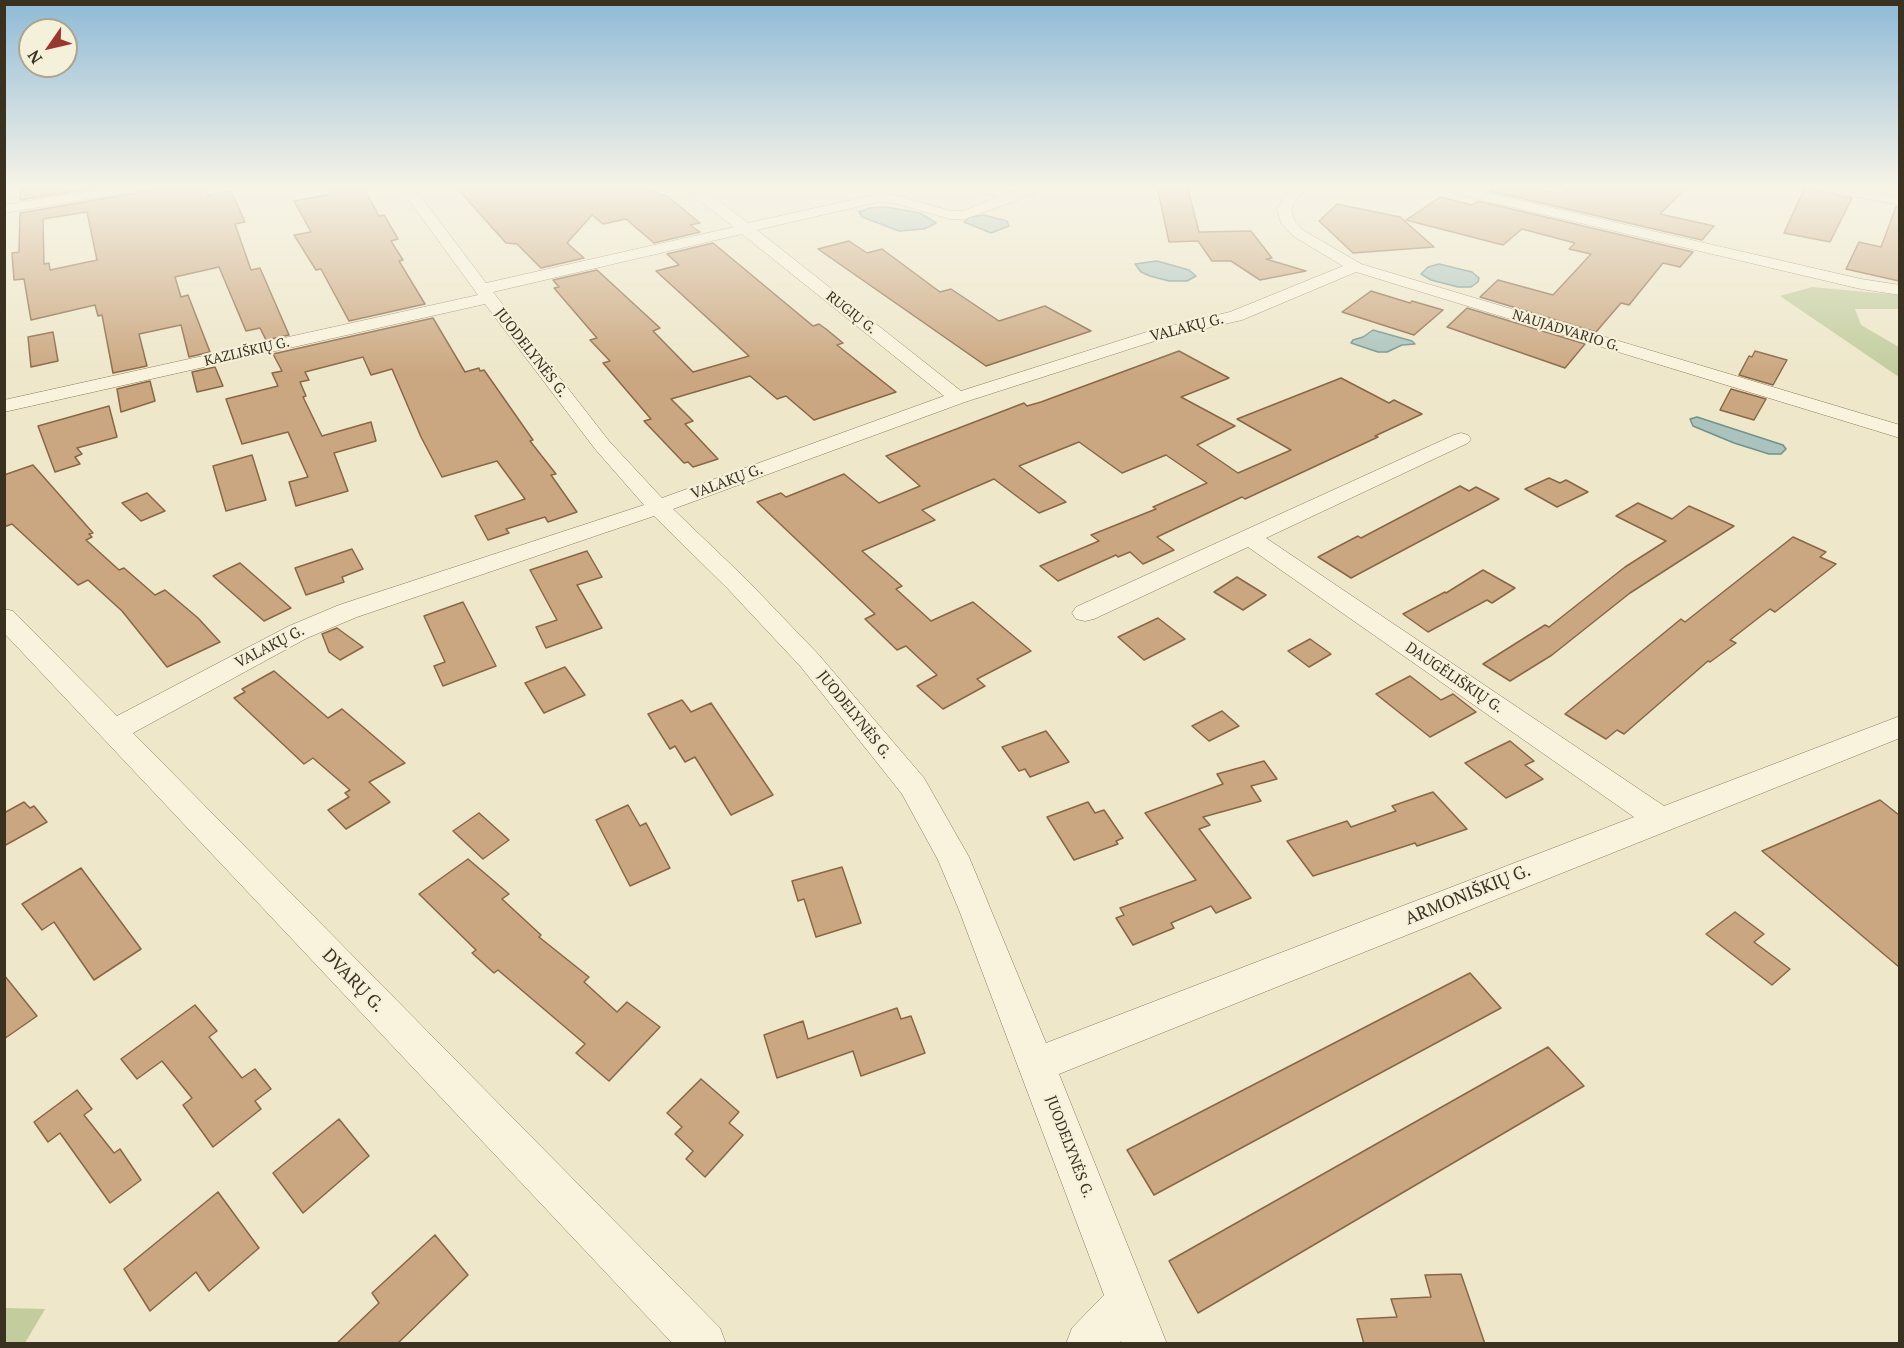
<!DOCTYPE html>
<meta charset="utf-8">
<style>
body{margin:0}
#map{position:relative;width:1904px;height:1348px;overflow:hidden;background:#eee7ca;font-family:"PT Serif",serif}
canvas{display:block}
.frame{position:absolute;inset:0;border:6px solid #3b3121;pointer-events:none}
.north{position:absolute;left:18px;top:18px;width:60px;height:60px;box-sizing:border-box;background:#f5f0d9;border:2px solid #aba48f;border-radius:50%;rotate:236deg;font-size:16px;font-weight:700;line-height:24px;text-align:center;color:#3b3121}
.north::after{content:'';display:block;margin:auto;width:21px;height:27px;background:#98392f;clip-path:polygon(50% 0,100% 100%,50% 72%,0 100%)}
</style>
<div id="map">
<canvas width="1904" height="1348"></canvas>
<div class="frame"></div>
<div class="north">N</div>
</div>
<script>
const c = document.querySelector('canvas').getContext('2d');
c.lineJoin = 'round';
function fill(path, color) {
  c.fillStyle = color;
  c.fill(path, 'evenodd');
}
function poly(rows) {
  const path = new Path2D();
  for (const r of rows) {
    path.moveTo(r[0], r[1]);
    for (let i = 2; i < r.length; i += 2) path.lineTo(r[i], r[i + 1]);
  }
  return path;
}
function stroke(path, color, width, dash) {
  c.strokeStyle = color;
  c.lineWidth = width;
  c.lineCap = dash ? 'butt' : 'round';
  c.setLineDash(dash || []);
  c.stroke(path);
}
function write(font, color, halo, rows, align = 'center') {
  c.font = font + ' "PT Serif",serif';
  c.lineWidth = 4.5;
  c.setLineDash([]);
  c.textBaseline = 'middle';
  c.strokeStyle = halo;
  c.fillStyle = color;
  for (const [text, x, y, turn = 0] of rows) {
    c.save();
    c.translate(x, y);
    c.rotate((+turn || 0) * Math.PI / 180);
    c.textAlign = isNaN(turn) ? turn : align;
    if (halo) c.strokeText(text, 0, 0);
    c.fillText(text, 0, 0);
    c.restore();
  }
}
const green = poly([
 [1812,287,1899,295,1899,309,1855,309,1861,325,1899,347,1899,377,1780,296],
 [5,1308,45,1309,25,1343,5,1343]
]);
const water = poly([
 [887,207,920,213,936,223,924,229,899,231,862,217,859,212,869,208,887,207],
 [984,215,1007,221,1009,226,991,233,964,222,970,217,984,215],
 [1157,261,1189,270,1196,276,1187,281,1169,281,1150,276,1141,272,1135,264,1157,261],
 [1439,264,1472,272,1479,278,1478,282,1471,287,1458,287,1431,280,1421,274,1428,267,1439,264],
 [1373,330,1412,341,1415,344,1402,345,1387,352,1378,352,1351,343,1353,340,1363,337,1373,330],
 [1697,417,1783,445,1786,449,1781,454,1769,454,1734,443,1693,426,1690,419,1697,417]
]);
const building = poly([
 [31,185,113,185,20,200,21,186,31,185],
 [157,185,205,185,208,195,231,191,245,222,235,224,251,270,260,268,289,335,266,340,260,328,246,331,219,267,175,277,181,297,188,295,210,352,189,357,181,325,139,334,147,366,113,373,102,315,98,316,95,305,31,320,24,279,14,280,12,253,19,252,20,213,148,191,157,185],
 [87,212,97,260,50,270,49,263,44,264,43,219,87,212],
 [362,185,379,216,384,215,398,239,391,241,403,260,399,261,425,304,349,321,321,269,316,270,294,235,311,232,294,201,331,194,329,190,362,185],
 [454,185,633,185,667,196,700,223,690,225,700,232,654,243,626,219,603,224,592,215,567,243,584,258,541,268,517,244,506,243,454,185],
 [1168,185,1187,185,1199,232,1251,231,1272,258,1266,259,1306,271,1260,280,1231,261,1212,261,1198,241,1169,242,1158,191,1168,185],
 [1497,185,1516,185,1561,194,1574,185,1689,185,1660,214,1714,226,1702,240,1489,191,1497,185],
 [1806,185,1817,191,1852,198,1830,242,1784,233,1806,185],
 [1440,197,1472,205,1478,201,1693,252,1680,267,1663,263,1629,305,1621,303,1596,332,1480,297,1498,280,1553,295,1591,254,1569,249,1575,243,1522,229,1503,245,1406,220,1440,197],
 [1337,204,1400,217,1434,247,1353,253,1319,221,1337,204],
 [1896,207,1899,207,1899,281,1846,269,1859,242,1881,247,1896,207],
 [849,241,867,253,882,249,940,292,951,289,999,321,1045,306,1091,331,986,366,818,249,849,241],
 [713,243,813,326,819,324,826,329,843,343,837,345,896,392,814,420,786,396,777,399,750,376,671,399,693,421,685,424,718,459,693,467,688,462,684,463,644,421,651,419,603,363,610,361,590,340,597,338,554,288,559,287,553,280,597,270,660,328,653,331,693,372,749,356,656,271,679,265,667,254,713,243],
 [1371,291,1410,303,1412,301,1443,310,1414,335,1342,312,1371,291],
 [1467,308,1585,344,1565,368,1447,327,1467,308],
 [433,318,465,372,479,368,480,371,484,370,533,440,530,441,556,474,551,475,577,512,548,522,545,517,506,529,509,533,488,540,475,516,525,499,497,461,442,477,421,437,392,369,371,375,363,357,305,372,309,380,300,382,306,396,303,397,322,436,371,422,376,441,334,453,348,491,296,506,289,482,308,477,288,432,242,444,226,399,278,386,272,373,282,371,273,354,433,318],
 [53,332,58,361,31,367,28,337,53,332],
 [1179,351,1229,378,1181,397,1235,426,1197,445,1238,473,1291,450,1237,419,1341,378,1389,403,1394,400,1422,414,1375,436,1378,437,1245,499,1242,497,1157,537,1174,550,1143,564,1130,552,1118,557,1116,555,1058,581,1040,566,1099,541,1091,535,1156,509,1153,507,1207,483,1166,455,1122,473,1079,442,1019,466,1066,502,1039,513,994,479,922,510,935,520,862,551,902,586,896,589,931,621,973,602,1031,651,977,679,985,686,943,709,917,686,937,675,906,646,897,650,865,619,875,614,757,502,781,493,786,497,844,474,879,503,920,486,886,456,1024,403,1027,406,1041,402,1179,351],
 [1755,351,1787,360,1773,385,1739,375,1749,356,1752,357,1755,351],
 [215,367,223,386,197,392,192,372,215,367],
 [150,381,155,401,121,412,117,389,150,381],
 [1731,389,1766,399,1754,420,1720,410,1731,389],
 [109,406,117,437,77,448,82,454,75,457,80,464,55,472,38,426,109,406],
 [252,455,266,500,226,511,213,466,252,455],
 [33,465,93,533,89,534,92,537,86,540,119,570,124,568,155,595,165,590,198,618,220,642,167,667,122,611,88,580,78,585,12,524,4,527,4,475,33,465],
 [1549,478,1560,483,1566,480,1588,492,1557,507,1525,489,1549,478],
 [1460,486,1469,491,1476,487,1499,499,1351,578,1318,557,1358,536,1361,538,1460,486],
 [147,493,165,511,141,521,122,503,147,493],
 [1638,503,1672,519,1689,506,1734,526,1630,593,1552,655,1510,681,1483,664,1545,625,1549,627,1625,567,1666,541,1616,516,1638,503],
 [1793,537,1826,552,1820,557,1836,564,1775,612,1770,609,1730,640,1736,643,1710,662,1708,661,1624,734,1617,730,1606,739,1565,714,1681,619,1685,622,1793,537],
 [352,549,363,569,342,577,344,582,306,595,295,568,352,549],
 [587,551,602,577,577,585,602,628,546,648,536,627,557,620,530,570,587,551],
 [240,563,291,608,264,621,213,576,240,563],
 [1483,570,1515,588,1492,603,1487,600,1428,632,1403,614,1445,592,1446,593,1483,570],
 [1237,577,1266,595,1243,610,1214,592,1237,577],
 [463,602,496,666,443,686,434,666,445,662,424,616,463,602],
 [1158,618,1185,639,1144,660,1118,637,1158,618],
 [337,628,363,647,340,660,329,652,322,634,337,628],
 [1310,639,1331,654,1309,667,1288,651,1310,639],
 [565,667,585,695,544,713,525,683,565,667],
 [274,671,328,718,342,709,405,763,369,782,390,802,346,829,328,810,349,797,345,793,350,790,313,758,304,764,234,698,245,692,242,689,274,671],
 [1410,676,1441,700,1453,694,1476,712,1430,737,1376,694,1410,676],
 [682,700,691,712,711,703,773,795,731,815,695,757,685,762,675,746,670,749,648,714,682,700],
 [1222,711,1239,726,1209,741,1192,726,1222,711],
 [1046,731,1069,762,1030,777,1025,769,1019,771,1002,747,1046,731],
 [1510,741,1534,761,1525,765,1543,779,1506,798,1465,763,1510,741],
 [1264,761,1277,779,1251,786,1261,801,1203,817,1210,825,1199,829,1251,898,1216,913,1211,906,1171,923,1174,928,1133,945,1116,918,1124,915,1120,908,1196,880,1145,813,1223,784,1217,774,1264,761],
 [1433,792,1467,829,1417,846,1415,843,1313,876,1287,841,1347,821,1351,827,1396,811,1392,806,1433,792],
 [1880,800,1899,815,1899,967,1762,851,1880,800],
 [24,802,30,808,34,806,47,822,4,846,4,813,24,802],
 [1088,802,1095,813,1104,810,1123,838,1116,841,1118,844,1074,860,1047,817,1088,802],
 [628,805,640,826,646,823,670,868,630,886,596,820,628,805],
 [479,813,509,840,483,859,453,831,479,813],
 [468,859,509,894,502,899,541,935,539,937,589,977,584,982,617,1012,627,1002,660,1027,609,1081,576,1053,585,1044,498,970,494,973,472,953,476,950,419,894,468,859],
 [842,867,861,923,816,937,804,899,798,901,792,881,842,867],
 [81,868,141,949,94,980,54,922,42,930,22,904,81,868],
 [1735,912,1764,934,1754,942,1790,969,1772,985,1706,934,1735,912],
 [1470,973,1501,1008,1154,1195,1127,1150,1470,973],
 [4,975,37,1016,4,1039,4,975],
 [195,1005,217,1031,209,1037,242,1078,255,1069,271,1089,255,1101,261,1109,213,1147,183,1105,192,1098,162,1061,137,1079,121,1059,195,1005],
 [897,1008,901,1019,911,1016,925,1053,861,1076,853,1051,777,1078,764,1035,803,1021,808,1039,897,1008],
 [1548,1047,1584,1086,1198,1313,1169,1261,1548,1047],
 [701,1079,739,1112,729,1123,743,1135,705,1177,686,1159,693,1151,675,1134,682,1127,667,1113,701,1079],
 [77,1090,92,1109,84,1115,114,1153,120,1149,141,1180,110,1203,60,1133,48,1142,34,1122,77,1090],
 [339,1119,369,1156,303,1213,273,1173,339,1119],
 [218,1192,259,1248,209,1291,196,1272,150,1311,124,1269,218,1192],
 [435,1235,468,1275,397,1344,336,1344,379,1303,372,1293,435,1235],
 [1461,1274,1485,1344,1364,1344,1357,1319,1397,1317,1391,1299,1431,1297,1425,1275,1461,1274]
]);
const minor = poly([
 [125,185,155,185,148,189,4,213,4,205,125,185],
 [398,185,412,185,486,283,734,227,679,185,699,185,748,223,878,194,895,195,951,211,963,211,998,197,966,188,964,185,985,185,1011,192,1030,185,1049,185,1047,188,1018,200,965,219,950,219,894,203,878,202,757,230,961,391,1153,330,1230,312,1343,266,1293,236,1281,223,1277,209,1286,193,1297,185,1312,185,1297,198,1291,209,1295,222,1303,230,1361,264,1900,425,1900,438,1356,272,1242,320,1164,338,965,402,673,509,746,579,819,655,924,778,969,857,1046,1043,1634,817,1248,547,1094,619,1085,621,1076,619,1072,613,1076,607,1454,435,1461,433,1468,435,1471,439,1468,443,1266,538,1664,806,1900,716,1900,738,1059,1074,1167,1344,1122,1344,1121,1341,1119,1344,1066,1344,1072,1328,1104,1295,959,910,938,860,902,794,801,667,728,589,654,516,357,617,307,638,133,733,720,1328,726,1344,673,1344,4,633,4,609,13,611,117,716,289,626,339,605,644,505,595,449,485,304,4,412,4,400,478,295,398,185],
 [742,234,944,396,662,498,609,441,493,292,742,234],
 [1429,185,1453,185,1861,279,1900,285,1900,295,1861,289,1436,189,1429,185],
 [1810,185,1837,185,1900,197,1900,205,1817,189,1810,185]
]);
const farStreetnames = [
 ["RUGIŲ G.",851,313,38],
 ["NAUJADVARIO G.",1566,331,17],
 ["KAZLIŠKIŲ G.",247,352,-13]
];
const streetNames = [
 ["VALAKŲ G.",1187,328,-14],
 ["JUODELYNĖS G.",531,353,52],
 ["VALAKŲ G.",727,482,-20],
 ["VALAKŲ G.",270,647,-27],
 ["DAUGĖLIŠKIŲ G.",1454,678,34],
 ["JUODELYNĖS G.",854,715,51],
 ["JUODELYNĖS G.",1069,1147,69]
];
const nearStreetnames = [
 ["ARMONIŠKIŲ G.",1468,895,-22],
 ["DVARŲ G.",353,981,46]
];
fill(green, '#c2cc9d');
fill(water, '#aac3be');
stroke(water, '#71918c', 1.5);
fill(building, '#cba781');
stroke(building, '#896745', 1.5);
stroke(minor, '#8a7a5e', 1);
fill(minor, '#f9f3dd');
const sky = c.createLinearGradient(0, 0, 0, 373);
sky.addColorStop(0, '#8fbad7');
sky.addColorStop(0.5, '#f7f4e7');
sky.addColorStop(1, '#f7f4e700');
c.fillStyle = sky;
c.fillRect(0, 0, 1904, 373);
write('14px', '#3b3121', '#f5f0d9', farStreetnames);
write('15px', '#3b3121', '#f5f0d9', streetNames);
write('18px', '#3b3121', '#f5f0d9', nearStreetnames);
</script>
